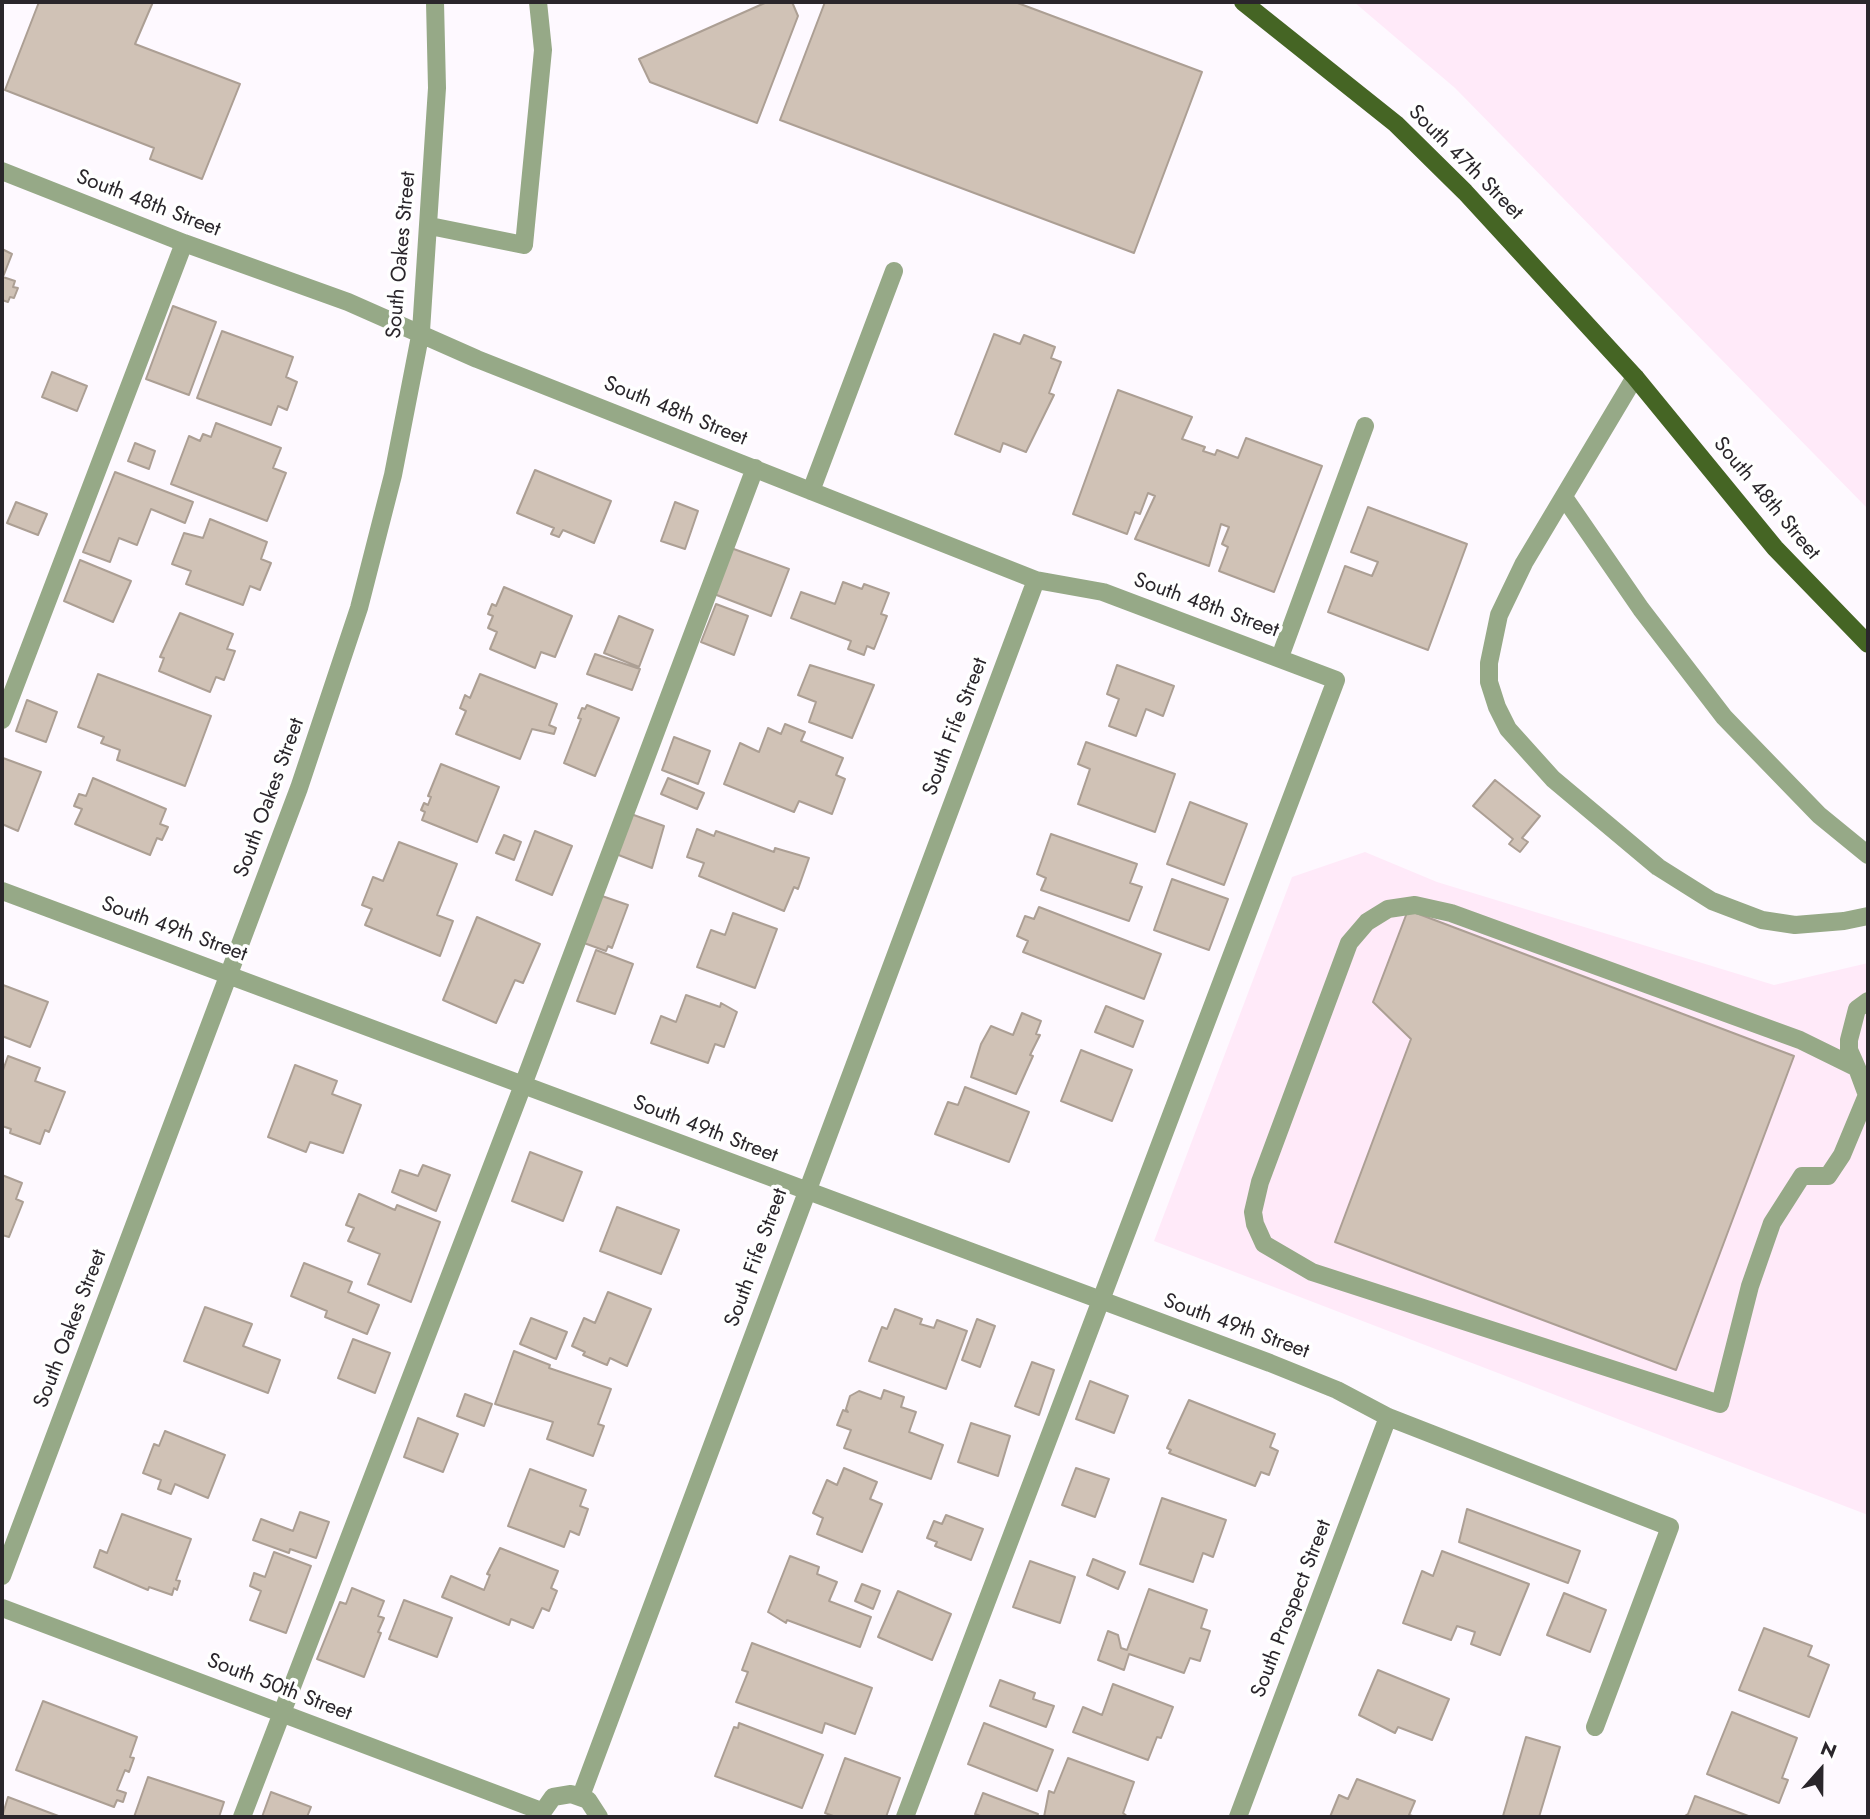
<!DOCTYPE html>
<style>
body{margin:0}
#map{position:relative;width:1870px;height:1819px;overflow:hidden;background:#fef9ff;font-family:Jost,sans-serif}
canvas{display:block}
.frame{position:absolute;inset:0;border:4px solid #2a262b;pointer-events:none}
.north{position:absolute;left:1786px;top:1735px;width:70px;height:70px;-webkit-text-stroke:5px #fff;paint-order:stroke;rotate:21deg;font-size:19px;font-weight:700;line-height:28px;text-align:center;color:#2a262b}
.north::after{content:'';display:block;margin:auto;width:24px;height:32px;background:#2a262b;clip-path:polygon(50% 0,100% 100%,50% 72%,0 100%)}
</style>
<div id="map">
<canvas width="1870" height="1819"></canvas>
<div class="frame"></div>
<div class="north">N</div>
</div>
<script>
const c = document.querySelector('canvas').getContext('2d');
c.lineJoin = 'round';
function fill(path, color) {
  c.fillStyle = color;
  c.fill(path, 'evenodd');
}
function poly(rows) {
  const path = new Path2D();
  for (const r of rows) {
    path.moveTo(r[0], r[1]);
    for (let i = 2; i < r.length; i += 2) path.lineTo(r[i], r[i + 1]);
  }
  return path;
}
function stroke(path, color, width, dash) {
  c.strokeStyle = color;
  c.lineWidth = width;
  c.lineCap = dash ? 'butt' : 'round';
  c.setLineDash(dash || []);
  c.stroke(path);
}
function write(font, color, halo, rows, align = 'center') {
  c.font = font + ' Jost,sans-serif';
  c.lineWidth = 7;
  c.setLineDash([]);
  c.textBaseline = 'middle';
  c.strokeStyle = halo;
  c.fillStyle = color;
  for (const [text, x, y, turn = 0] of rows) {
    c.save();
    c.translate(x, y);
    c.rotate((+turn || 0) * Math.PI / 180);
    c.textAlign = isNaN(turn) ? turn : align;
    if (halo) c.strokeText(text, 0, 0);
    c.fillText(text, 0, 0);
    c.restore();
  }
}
const commercial = poly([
 [1354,2,1868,2,1868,509,1455,88],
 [1365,852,1437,882,1774,985,1868,963,1868,1515,1154,1241,1292,877]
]);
const building = poly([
 [39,2,153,2,135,44,240,84,202,179,150,159,154,148,5,90,39,2],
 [767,2,792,2,798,16,757,123,650,82,639,59,767,2],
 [825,2,1015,2,1202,72,1134,253,780,120,825,2],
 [2,249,12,254,3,277,15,281,13,287,18,288,14,298,10,297,8,302,2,300,2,249],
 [173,306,216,322,189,395,146,379,173,306],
 [222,331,293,357,286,377,297,382,287,410,278,406,271,425,197,398,222,331],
 [994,334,1020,344,1024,335,1055,347,1051,358,1061,362,1049,393,1054,395,1026,452,1003,443,1000,452,955,434,994,334],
 [52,372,87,386,77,411,42,397,52,372],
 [1118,390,1192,417,1182,439,1205,447,1203,451,1215,455,1217,450,1238,458,1246,438,1322,466,1274,592,1219,571,1228,547,1222,544,1229,527,1221,524,1209,566,1135,539,1155,496,1148,493,1140,514,1135,512,1127,534,1073,514,1118,390],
 [216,423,281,448,273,468,286,473,267,521,171,484,189,436,200,441,203,434,211,437,216,423],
 [135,443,155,451,149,469,128,461,135,443],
 [535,470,611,501,594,543,563,530,559,537,551,534,554,528,517,513,535,470],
 [115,472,193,502,185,523,151,509,137,545,119,538,110,562,83,552,115,472],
 [16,502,47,514,38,535,7,523,16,502],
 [675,502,698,511,685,549,661,541,675,502],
 [1368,507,1467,544,1428,650,1328,612,1345,566,1372,576,1378,562,1351,552,1368,507],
 [210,519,267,542,261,559,271,563,260,590,250,586,243,605,186,584,191,571,172,564,184,533,203,538,210,519],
 [731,548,789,569,771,616,714,594,731,548],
 [80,560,131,581,113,622,64,601,80,560],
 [843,582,862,589,864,584,889,593,881,614,887,616,874,649,867,646,864,655,848,649,851,641,791,618,801,592,835,604,843,582],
 [504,587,572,616,555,657,541,652,535,668,490,649,497,632,488,628,493,616,488,614,492,604,496,606,504,587],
 [716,604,748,616,734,655,701,642,716,604],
 [180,613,233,634,227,649,235,651,224,680,216,677,210,692,159,671,164,658,160,657,180,613],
 [619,616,653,630,639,667,604,653,619,616],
 [595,654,640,669,632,690,587,674,595,654],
 [810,665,874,685,852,738,809,722,816,702,798,695,810,665],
 [1117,665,1174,686,1163,716,1146,709,1136,736,1109,726,1119,699,1107,694,1117,665],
 [98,674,211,716,185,786,117,760,120,750,101,743,104,737,78,727,98,674],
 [480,674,557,704,549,725,556,728,554,734,532,729,520,759,456,734,466,711,460,708,465,695,470,698,480,674],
 [27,700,57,712,46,742,16,731,27,700],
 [587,705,619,718,595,776,564,763,581,719,578,718,582,708,585,709,587,705],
 [785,724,805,732,801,741,843,758,836,775,845,779,832,814,799,801,794,812,724,784,740,743,759,752,768,728,781,734,785,724],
 [674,737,710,751,698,784,662,770,674,737],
 [1086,742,1175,774,1155,832,1078,804,1090,769,1078,764,1086,742],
 [3,758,41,772,18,831,2,824,3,758],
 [441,764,499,787,477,842,422,820,425,812,421,810,424,803,428,805,431,797,428,796,441,764],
 [93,778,166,809,160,824,168,827,162,840,157,838,150,855,75,824,82,809,74,806,79,794,86,796,93,778],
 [668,778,704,793,697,809,661,794,668,778],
 [1495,780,1540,816,1522,838,1528,842,1520,852,1509,844,1513,839,1473,806,1495,780],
 [1190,802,1247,824,1224,885,1167,864,1190,802],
 [631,814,664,826,652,868,616,854,631,814],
 [697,829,714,836,716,831,774,852,775,848,809,858,798,889,794,887,784,911,699,876,704,863,687,857,697,829],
 [535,831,572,846,552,895,516,880,535,831],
 [1051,834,1137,864,1130,883,1142,887,1129,921,1041,890,1046,878,1037,874,1051,834],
 [504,835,521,842,514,860,496,853,504,835],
 [399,842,457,864,437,915,453,921,440,956,365,925,372,909,362,905,373,877,383,881,399,842],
 [1172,879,1228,899,1209,950,1154,930,1172,879],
 [602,896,628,905,612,948,608,946,606,951,584,943,602,896],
 [1039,907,1161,954,1144,999,1023,952,1028,941,1017,936,1025,916,1034,919,1039,907],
 [1408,910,1794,1056,1676,1370,1335,1242,1411,1039,1373,1002,1408,910],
 [733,913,777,929,755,988,697,967,711,930,725,935,733,913],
 [477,917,540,944,523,983,515,980,496,1023,443,1000,477,917],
 [596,950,633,964,615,1014,577,1001,596,950],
 [3,985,48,1002,30,1047,2,1036,3,985],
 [686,995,720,1007,721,1003,737,1012,724,1047,715,1044,708,1063,651,1043,661,1016,676,1022,686,995],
 [1106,1006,1143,1021,1133,1047,1095,1032,1106,1006],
 [1022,1013,1041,1021,1036,1034,1040,1035,1030,1055,1033,1056,1016,1094,971,1077,981,1044,991,1026,1013,1035,1022,1013],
 [1081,1050,1132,1070,1112,1121,1061,1101,1081,1050],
 [8,1056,40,1068,35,1081,65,1092,49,1132,45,1130,40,1144,10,1133,11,1129,2,1126,2,1073,8,1056],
 [295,1065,337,1081,332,1094,361,1105,343,1153,310,1142,306,1152,268,1137,295,1065],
 [965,1087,1029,1112,1009,1162,935,1134,948,1102,958,1105,965,1087],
 [530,1152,582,1172,563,1221,512,1201,530,1152],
 [423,1165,450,1175,436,1211,392,1192,400,1170,418,1176,423,1165],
 [2,1175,22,1183,16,1199,23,1202,9,1237,2,1235,2,1175],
 [359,1194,395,1210,397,1205,440,1222,411,1302,368,1284,380,1254,348,1241,354,1228,346,1225,359,1194],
 [617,1207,679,1230,661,1274,600,1251,617,1207],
 [304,1263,352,1282,348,1292,379,1305,367,1334,325,1317,327,1311,291,1296,304,1263],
 [608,1292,651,1309,627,1366,610,1358,607,1365,583,1355,585,1352,572,1346,584,1318,595,1323,608,1292],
 [205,1307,252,1324,243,1346,280,1360,268,1393,184,1361,205,1307],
 [895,1309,922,1319,920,1324,934,1328,937,1320,967,1331,946,1389,869,1361,882,1327,887,1329,895,1309],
 [531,1318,567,1332,556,1359,520,1344,531,1318],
 [977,1319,995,1326,980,1367,962,1360,977,1319],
 [353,1339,390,1353,375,1393,338,1378,353,1339],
 [514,1351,550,1365,549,1368,611,1389,598,1424,604,1426,593,1456,547,1439,553,1422,495,1404,514,1351],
 [1032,1362,1054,1370,1039,1415,1015,1406,1032,1362],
 [1090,1381,1128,1396,1114,1433,1076,1419,1090,1381],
 [884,1390,904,1397,901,1407,916,1412,909,1432,943,1445,931,1479,844,1448,851,1430,837,1425,843,1410,848,1412,846,1409,850,1396,859,1391,881,1399,884,1390],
 [465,1394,492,1404,484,1426,457,1416,465,1394],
 [1189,1400,1275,1434,1270,1447,1278,1451,1269,1475,1261,1472,1255,1486,1169,1453,1171,1450,1167,1448,1189,1400],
 [418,1418,458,1434,443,1472,404,1457,418,1418],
 [971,1423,1010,1436,998,1476,958,1462,971,1423],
 [165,1431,225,1455,208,1498,175,1484,171,1494,158,1489,161,1480,143,1473,154,1444,159,1446,165,1431],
 [844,1468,877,1482,870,1499,882,1504,862,1552,817,1534,823,1518,813,1513,827,1480,837,1485,844,1468],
 [1076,1468,1109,1479,1095,1517,1062,1505,1076,1468],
 [530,1469,586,1490,580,1506,588,1509,579,1535,570,1531,564,1547,508,1526,530,1469],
 [1162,1498,1226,1520,1213,1557,1203,1553,1193,1582,1140,1564,1162,1498],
 [1467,1509,1580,1551,1568,1583,1459,1542,1467,1509],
 [300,1512,329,1522,316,1558,290,1549,289,1553,253,1540,261,1519,293,1531,300,1512],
 [122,1514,191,1539,176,1580,180,1581,177,1590,174,1588,172,1595,149,1587,148,1590,94,1567,100,1550,107,1553,122,1514],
 [946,1515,983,1529,971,1560,935,1546,937,1542,927,1538,934,1521,942,1524,946,1515],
 [500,1548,558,1571,551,1588,557,1591,549,1611,542,1608,533,1628,511,1619,509,1625,442,1597,451,1576,484,1590,490,1575,487,1574,500,1548],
 [1442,1551,1529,1584,1500,1655,1471,1644,1475,1632,1457,1626,1451,1640,1403,1623,1422,1571,1433,1576,1442,1551],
 [274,1552,311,1566,286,1633,250,1620,261,1591,250,1586,254,1573,265,1577,274,1552],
 [790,1556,819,1567,817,1574,837,1582,829,1601,871,1617,860,1647,787,1620,786,1623,768,1612,790,1556],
 [1093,1559,1125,1572,1118,1589,1087,1575,1093,1559],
 [1030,1561,1075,1577,1060,1623,1013,1607,1030,1561],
 [862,1584,880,1591,873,1609,855,1601,862,1584],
 [352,1588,384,1601,378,1616,384,1618,378,1632,381,1633,364,1677,317,1659,340,1602,346,1604,352,1588],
 [1149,1589,1207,1610,1201,1628,1210,1631,1200,1661,1190,1658,1184,1673,1129,1654,1124,1670,1098,1660,1108,1631,1118,1635,1121,1648,1127,1650,1149,1589],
 [898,1591,951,1614,932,1660,878,1637,898,1591],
 [1564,1593,1606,1610,1590,1652,1547,1635,1564,1593],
 [404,1600,452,1618,437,1657,389,1639,404,1600],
 [1764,1628,1812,1646,1808,1656,1829,1665,1809,1717,1739,1690,1764,1628],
 [752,1643,872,1688,855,1734,825,1723,822,1733,736,1702,748,1672,742,1670,752,1643],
 [1378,1670,1449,1699,1432,1740,1398,1727,1395,1733,1359,1715,1378,1670],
 [1000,1680,1035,1693,1033,1699,1054,1706,1046,1727,990,1706,1000,1680],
 [1113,1684,1173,1707,1161,1738,1157,1737,1148,1760,1073,1732,1083,1707,1102,1715,1113,1684],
 [43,1701,137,1737,130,1757,134,1758,129,1772,125,1770,117,1790,126,1793,123,1802,117,1800,114,1807,16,1770,43,1701],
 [1732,1712,1797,1738,1782,1778,1788,1780,1779,1803,1707,1774,1732,1712],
 [739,1723,823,1755,802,1808,715,1776,734,1727,738,1728,739,1723],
 [984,1723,1053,1750,1037,1791,968,1764,984,1723],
 [1526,1737,1560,1747,1539,1817,1508,1817,1503,1816,1526,1737],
 [845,1758,900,1778,886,1817,836,1817,825,1813,845,1758],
 [1068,1758,1134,1782,1123,1813,1128,1817,1044,1817,1049,1791,1054,1793,1068,1758],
 [148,1777,224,1802,219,1817,134,1817,148,1777],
 [1357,1779,1415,1801,1409,1815,1416,1817,1330,1817,1339,1795,1348,1799,1357,1779],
 [271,1792,311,1807,307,1817,262,1817,271,1792],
 [983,1793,1038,1814,1037,1817,983,1817,975,1814,983,1793],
 [1695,1796,1751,1817,1683,1817,1688,1814,1695,1796],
 [8,1797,61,1817,2,1817,8,1797]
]);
const minor = poly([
 [2,171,184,243,348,302,477,359,1036,580,1103,592,1336,680,905,1817],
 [430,226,524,245,543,50,538,2],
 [1635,377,1524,563,1499,615,1489,663,1489,682,1497,707,1508,729,1553,779,1658,867,1712,901,1762,920,1795,925,1844,921,1868,916],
 [811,491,894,271],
 [1564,497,1641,609,1724,717,1819,815,1868,855],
 [1280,657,1365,426],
 [2,720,184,243],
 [2,891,1270,1363,1337,1390,1388,1417,1670,1527,1595,1727],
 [1857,1068,1800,1040,1451,913,1415,905,1388,909,1367,922,1349,943,1260,1182,1253,1212,1255,1224,1264,1244,1312,1272,1720,1404,1750,1286,1772,1223,1802,1176,1828,1176,1842,1155,1867,1095,1857,1068,1849,1050,1849,1040,1857,1009,1868,1001],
 [2,1576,299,788,359,608,393,475,421,331,437,88,435,2],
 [2,1608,541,1811],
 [581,1796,1036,580],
 [242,1817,523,1085,755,468],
 [539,1817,553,1797,571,1794,588,1800,599,1817],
 [1238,1817,1388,1417]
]);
const major = poly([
 [1243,2,1396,124,1465,192,1635,377,1775,548,1868,644]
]);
const streetNames = [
 ["South 47th Street",1465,163,45],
 ["South 48th Street",148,204,21],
 ["South Oakes Street",402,255,-85],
 ["South 48th Street",675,412,22],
 ["South 48th Street",1766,499,50],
 ["South 48th Street",1206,606,20],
 ["South Fife Street",956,727,-69],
 ["South Oakes Street",270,798,-70],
 ["South 49th Street",174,930,20],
 ["South 49th Street",705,1130,21],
 ["South Fife Street",757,1258,-70],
 ["South 49th Street",1236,1327,20],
 ["South Oakes Street",71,1329,-69],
 ["South Prospect Street",1292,1609,-69],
 ["South 50th Street",279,1688,21]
];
fill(commercial, '#ffeaf9');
fill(building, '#d0c2b6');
stroke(building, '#ac9f94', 2);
stroke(minor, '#96a987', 18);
stroke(major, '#456524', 18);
write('21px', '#2a262b', '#fff', streetNames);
</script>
